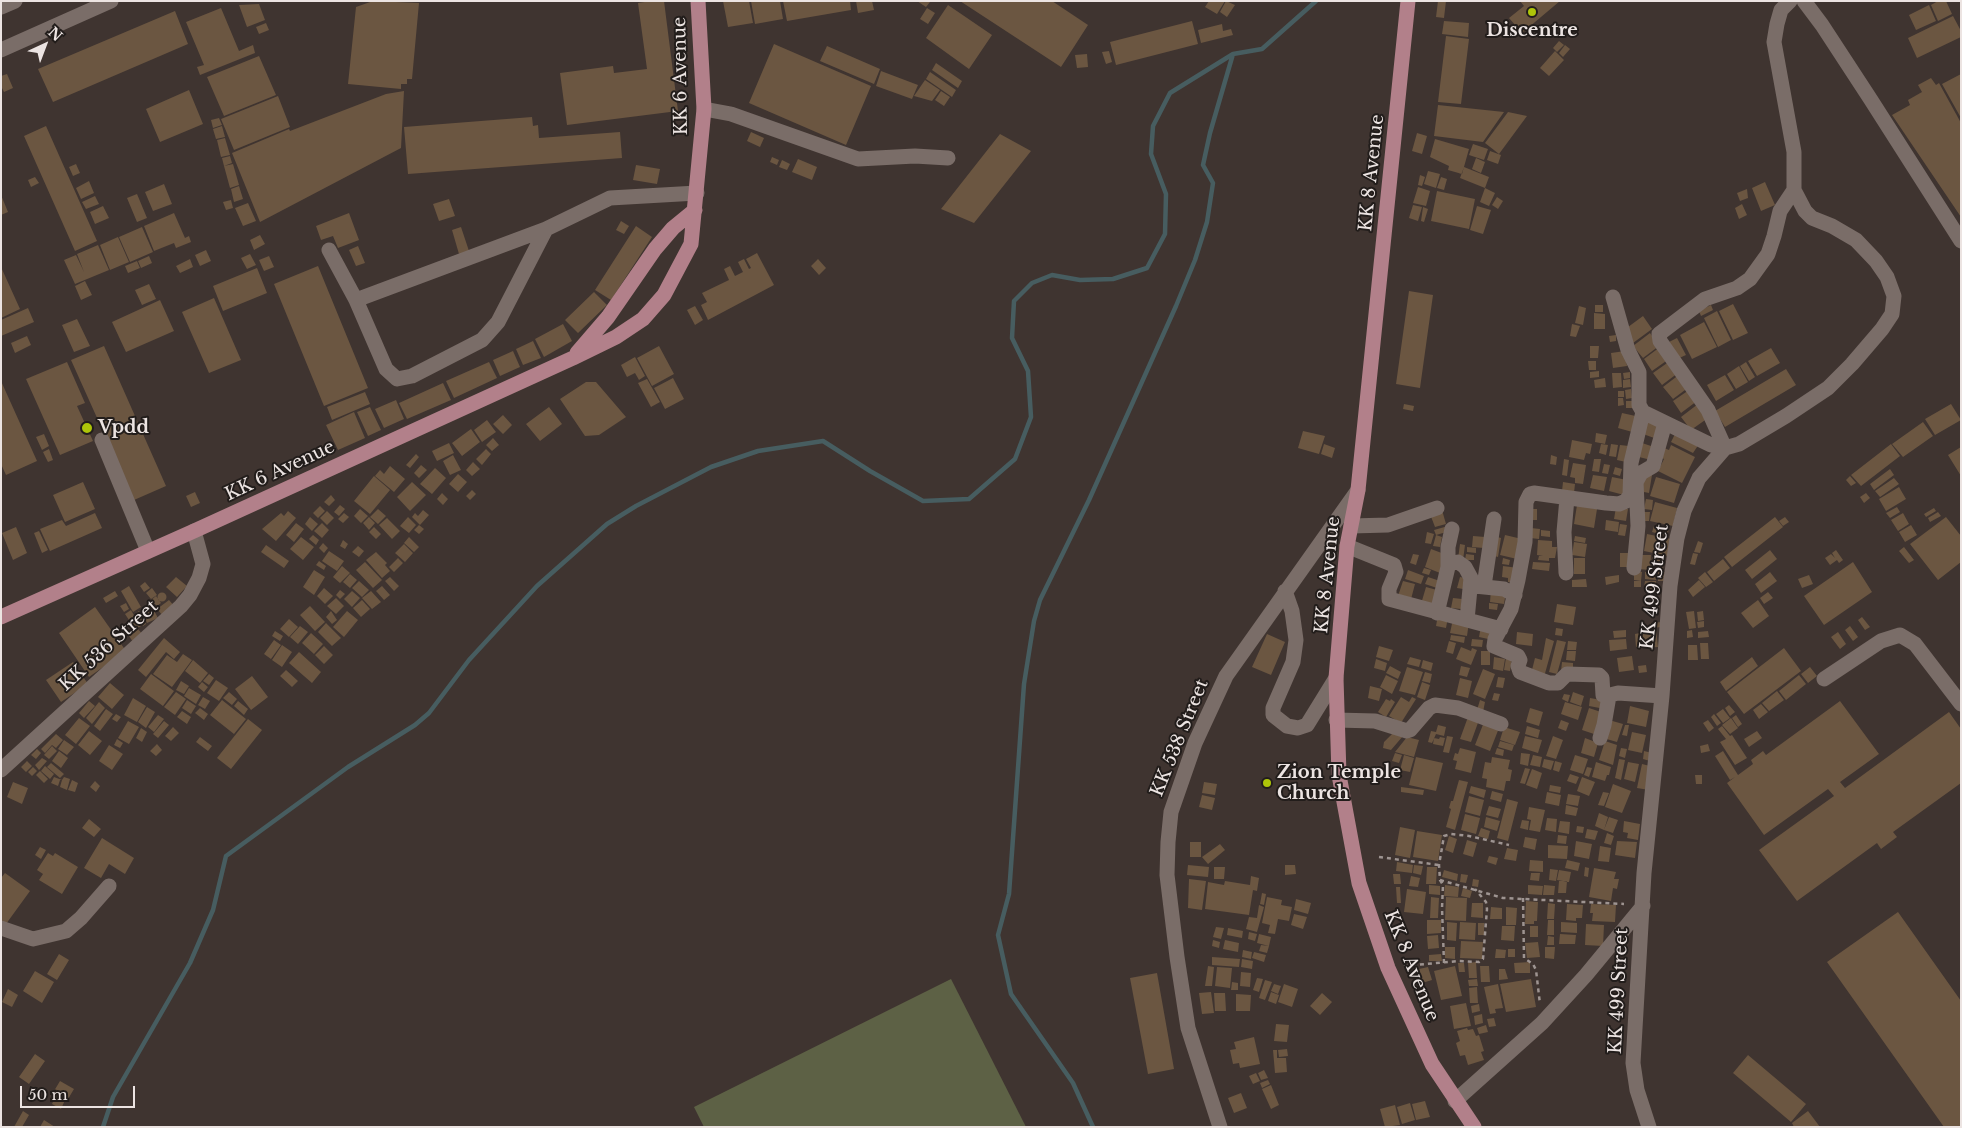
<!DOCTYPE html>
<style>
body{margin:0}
#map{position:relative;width:1962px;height:1128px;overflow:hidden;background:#3f3430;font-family:"Libre Baskerville",serif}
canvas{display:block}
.frame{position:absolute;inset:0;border:2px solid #ece4e2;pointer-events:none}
.north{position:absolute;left:20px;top:20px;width:50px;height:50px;-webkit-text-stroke:4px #221d1b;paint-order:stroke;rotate:43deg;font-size:14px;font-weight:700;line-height:20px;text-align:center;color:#ece4e2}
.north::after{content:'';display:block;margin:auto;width:18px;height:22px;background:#ece4e2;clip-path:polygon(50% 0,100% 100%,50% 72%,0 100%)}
.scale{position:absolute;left:20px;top:1086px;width:115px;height:22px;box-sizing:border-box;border:2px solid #ece4e2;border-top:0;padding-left:6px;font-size:15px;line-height:18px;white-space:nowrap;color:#ece4e2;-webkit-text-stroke:4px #221d1b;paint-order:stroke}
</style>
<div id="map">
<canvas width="1962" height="1128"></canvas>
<div class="frame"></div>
<div class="north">N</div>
<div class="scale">50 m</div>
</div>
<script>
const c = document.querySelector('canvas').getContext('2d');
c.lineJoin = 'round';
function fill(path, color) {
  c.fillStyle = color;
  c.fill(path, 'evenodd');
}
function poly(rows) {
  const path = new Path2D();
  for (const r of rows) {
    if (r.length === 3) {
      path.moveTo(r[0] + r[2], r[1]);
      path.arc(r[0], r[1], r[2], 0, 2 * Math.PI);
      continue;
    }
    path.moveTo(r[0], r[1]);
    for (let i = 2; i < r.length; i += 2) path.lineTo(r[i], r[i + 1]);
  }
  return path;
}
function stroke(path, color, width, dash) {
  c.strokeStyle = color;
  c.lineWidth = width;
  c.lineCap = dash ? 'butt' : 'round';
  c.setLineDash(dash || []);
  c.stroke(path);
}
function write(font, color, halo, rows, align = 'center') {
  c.font = font + ' "Libre Baskerville",serif';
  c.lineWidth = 4;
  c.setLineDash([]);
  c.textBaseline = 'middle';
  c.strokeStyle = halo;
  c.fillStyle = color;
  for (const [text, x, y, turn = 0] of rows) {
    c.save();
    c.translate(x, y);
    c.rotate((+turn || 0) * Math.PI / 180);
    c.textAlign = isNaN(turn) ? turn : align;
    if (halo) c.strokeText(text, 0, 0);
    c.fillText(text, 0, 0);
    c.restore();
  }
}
const green = poly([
 [951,979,1026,1127,704,1127,694,1107]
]);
const stream = poly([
 [103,1127,113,1097,190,963,213,910,226,856,348,767,415,725,429,713,469,660,537,586,607,524,636,506,711,467,758,451,823,441,870,471,923,501,969,499,1015,459,1031,417,1028,371,1012,338,1014,301,1032,283,1052,275,1080,280,1113,279,1147,268,1165,234,1166,194,1151,154,1153,126,1170,93,1233,54],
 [1093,1127,1073,1083,1011,994,998,935,1009,894,1024,684,1034,621,1040,600,1089,500,1176,306,1195,260,1207,222,1213,183,1203,165,1210,133,1233,54,1262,49,1316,1]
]);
const building = poly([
 [373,1,419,3,412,79,407,79,407,84,401,84,401,89,348,84,356,7],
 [651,1,664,1,678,111,567,125,560,73,613,66,614,73,647,69,638,3],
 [723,1,749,1,753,23,728,27],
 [751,1,780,1,783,19,755,24],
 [783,1,850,1,851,10,787,21],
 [856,1,872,1,874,10,858,13],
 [917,1,928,1,930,2,926,7],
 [960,1,1052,1,1088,25,1061,67],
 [1209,1,1225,1,1217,14,1205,7],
 [1226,1,1235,5,1227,17,1220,12],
 [1438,1,1446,1,1444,18,1436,17],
 [1520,1,1560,1,1522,33,1509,18,1524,6],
 [1938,1,1946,1,1952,14,1938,21,1931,5],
 [259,4,265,20,247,27,239,5],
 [948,5,992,35,969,69,926,38],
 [1929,5,1936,21,1916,30,1909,15],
 [221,8,239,51,253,45,255,53,200,75,197,67,204,65,186,22],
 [927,8,935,13,928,24,920,19],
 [175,11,188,44,53,102,38,69],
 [1953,16,1961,31,1961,37,1917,58,1908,38],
 [1192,21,1198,44,1116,65,1110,42],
 [1444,21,1469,23,1468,37,1442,34],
 [266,23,269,30,259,34,256,27],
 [1222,24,1223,31,1231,29,1233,35,1201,43,1198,30],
 [1446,36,1469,39,1461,104,1438,102],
 [1559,41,1564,45,1557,52,1553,48],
 [774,44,871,86,846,145,749,103],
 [1565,45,1570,49,1563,57,1559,53],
 [827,46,880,69,874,84,820,61],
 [1109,51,1112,62,1106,64,1102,52],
 [1555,51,1564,60,1549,76,1540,68],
 [1087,54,1088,67,1077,68,1075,55],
 [259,56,276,95,224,116,207,77],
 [936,63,962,81,958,88,932,70],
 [881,71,918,85,912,99,876,86],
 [930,72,956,90,952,97,926,79],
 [7,74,13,88,4,92,1,86,1,76],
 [1961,74,1961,118,1942,84],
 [1931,78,1936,85,1939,83,1961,123,1961,217,1892,115,1910,105,1908,100,1922,92,1918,85],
 [925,80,940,90,932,101,914,96],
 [189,90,203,124,160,142,146,109],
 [404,91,401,148,260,222,232,153,289,129,290,131,386,94],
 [941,91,950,97,944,106,935,100],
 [278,96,290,127,234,150,221,119],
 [1438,105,1504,112,1483,142,1434,136],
 [1508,112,1527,116,1499,154,1485,143],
 [532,117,533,126,538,125,539,138,620,132,622,158,408,174,404,127],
 [219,118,222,125,213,128,211,120],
 [46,126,97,241,75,251,24,136],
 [222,126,225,137,216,139,213,129],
 [751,132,764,138,760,147,747,141],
 [1417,133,1427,136,1422,154,1412,151],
 [1000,134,1031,151,974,223,941,209],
 [225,138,230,155,221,157,217,140],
 [1435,139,1469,149,1462,174,1448,170,1449,166,1430,157],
 [1473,144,1488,149,1484,160,1469,155],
 [1490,151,1501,155,1498,164,1487,160],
 [230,156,232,163,224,166,222,158],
 [772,157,779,160,777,165,770,162],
 [1476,158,1485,162,1481,173,1472,169],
 [798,159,817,167,812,180,792,172],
 [782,160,790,164,787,170,779,167],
 [76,164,80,173,73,176,69,167],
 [233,164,239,185,230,188,224,166],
 [636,165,660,169,657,184,633,180],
 [1464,167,1489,177,1485,188,1460,178],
 [1428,171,1440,174,1436,188,1424,184],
 [1420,175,1425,177,1422,186,1418,185],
 [35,177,39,183,31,187,28,180],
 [1441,177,1447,179,1444,190,1437,188],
 [89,181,94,193,81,199,76,188],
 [1765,182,1775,205,1761,211,1752,188],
 [164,184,172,204,153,211,145,192],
 [239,186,243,199,234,202,231,189],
 [1418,187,1430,191,1426,206,1413,203],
 [1485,188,1495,193,1489,206,1480,202],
 [1747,189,1748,198,1740,201,1737,193],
 [1437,191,1475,199,1469,229,1431,221],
 [137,194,147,218,137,222,127,198],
 [1,195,8,212,1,215],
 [95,196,99,204,86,209,82,202],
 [1497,197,1503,201,1498,209,1492,205],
 [449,199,455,216,439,221,433,204],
 [231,200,233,208,226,210,223,202],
 [248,203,256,221,243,226,235,208],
 [1742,204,1747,215,1739,219,1735,208],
 [1413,205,1422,207,1418,221,1409,218],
 [103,206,109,218,95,224,90,212],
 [1477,206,1491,210,1483,234,1470,230],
 [1423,207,1428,209,1424,222,1421,221],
 [174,213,185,238,189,236,191,242,176,248,174,243,154,251,144,226],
 [349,213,359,240,338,248,333,236,321,240,316,226],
 [621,221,629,226,624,234,616,230],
 [636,226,652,237,611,300,595,290],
 [142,227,153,252,130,262,119,237],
 [461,227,469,251,459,254,452,230],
 [260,235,265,244,254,250,250,240],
 [118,237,129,262,110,270,100,245],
 [98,245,109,270,75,284,64,260,76,255,84,272,77,254],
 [358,246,365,263,356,266,349,250],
 [206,250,211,261,200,266,195,255],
 [757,253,774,285,708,320,701,305,707,302,702,293,729,280,724,269,730,266,735,276,743,272,738,262,744,259,749,269,751,268,746,259],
 [250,254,256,265,247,269,241,258],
 [149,256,152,263,141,268,138,261],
 [269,256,274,267,264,271,259,260],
 [190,259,193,267,180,273,176,266],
 [818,259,826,268,819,275,811,266],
 [137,261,140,268,128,273,125,266],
 [318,266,368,388,324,406,274,284],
 [1,267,20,309,1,318],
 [257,268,267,293,223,311,213,286],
 [85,281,92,295,81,300,75,286],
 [149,284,156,299,142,305,135,290],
 [1409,291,1433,295,1420,388,1396,384],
 [594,292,607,305,578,333,565,320],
 [214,298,241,360,209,373,182,312],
 [160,300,174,331,126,352,112,322],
 [1733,304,1748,333,1733,340,1719,311],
 [1595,305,1603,305,1603,312,1595,312],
 [1711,305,1713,310,1701,316,1699,311],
 [695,306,703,320,695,325,687,310],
 [1579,306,1586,308,1583,325,1575,323],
 [28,308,34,322,1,336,1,320],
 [1717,311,1731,340,1718,347,1704,318],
 [1594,313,1605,314,1605,329,1594,329],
 [1643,316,1652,329,1633,343,1624,330],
 [77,319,90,346,74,352,62,325],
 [1704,322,1717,347,1692,359,1680,335],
 [563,324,572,341,544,357,535,339],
 [1572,324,1580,326,1576,337,1570,336],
 [1650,333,1659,346,1643,358,1633,346],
 [1616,335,1616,341,1610,342,1609,336],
 [27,336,31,345,15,353,11,343],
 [1677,338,1686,355,1677,359,1669,342],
 [533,341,541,358,523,365,516,349],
 [104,346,166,486,134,500,71,360],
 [659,346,674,374,652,386,637,358],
 [1590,346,1599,346,1598,358,1590,358],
 [1660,347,1669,359,1652,371,1644,359],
 [1771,348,1780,363,1757,376,1748,361],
 [513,351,520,367,500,376,493,360],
 [1625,351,1627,366,1613,368,1611,353],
 [635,357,645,376,639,380,635,373,627,377,621,365],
 [1588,361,1596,361,1596,370,1589,370],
 [1670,361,1678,373,1662,385,1653,373],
 [67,362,85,403,77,406,93,441,60,455,26,379],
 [489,362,497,378,454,398,446,381],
 [1746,362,1755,377,1749,381,1740,366],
 [1739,366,1748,382,1736,389,1727,374],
 [1786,369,1796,385,1725,427,1715,411],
 [1599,371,1599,377,1590,378,1590,372],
 [1630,372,1630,378,1624,379,1623,373],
 [1612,373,1621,373,1622,387,1613,388],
 [1680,374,1689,387,1673,399,1663,387],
 [1725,375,1734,390,1716,401,1707,385],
 [673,378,684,399,665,409,654,388],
 [1605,378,1606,387,1595,388,1594,380],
 [647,379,660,402,651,407,638,383],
 [1630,379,1631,387,1623,388,1623,380],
 [1,381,37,461,6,475,1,464],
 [586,382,596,382,626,417,599,435,585,436,560,399],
 [443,383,451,400,407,419,399,403],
 [1631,389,1632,398,1626,399,1625,390],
 [1689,390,1697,401,1681,413,1673,401],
 [1618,391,1624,391,1624,397,1618,397],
 [365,392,370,404,332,420,327,407],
 [1618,398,1623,398,1624,405,1618,406],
 [396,400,404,419,384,428,375,409],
 [1626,401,1632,401,1632,408,1626,408],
 [1404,404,1414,406,1413,411,1403,409],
 [1698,404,1708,418,1691,430,1681,417],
 [1951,404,1961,420,1935,435,1925,419],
 [370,407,381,430,368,436,357,412],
 [549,407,562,424,540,441,526,424],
 [354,412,365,438,338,450,326,425],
 [1622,413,1640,417,1636,433,1618,428],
 [503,415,512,425,503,434,493,424],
 [487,420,496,432,482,442,474,430],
 [1648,420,1662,424,1657,439,1643,434],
 [1923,422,1933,436,1903,457,1892,444],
 [471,429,480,442,462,456,452,443],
 [1303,431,1325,436,1319,454,1298,448],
 [1676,432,1699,444,1693,453,1671,442],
 [1596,433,1607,435,1605,444,1595,442],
 [44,434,49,446,42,450,36,437],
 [493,438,499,445,492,451,486,445],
 [1572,440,1592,444,1590,454,1586,453,1584,460,1569,457],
 [449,443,454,453,437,461,432,451],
 [1642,443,1654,447,1651,460,1639,457],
 [1324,444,1335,448,1332,458,1321,454],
 [1601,444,1608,445,1606,455,1599,453],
 [1611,444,1618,445,1616,457,1609,456],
 [1891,444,1900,456,1861,486,1851,475],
 [1620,445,1629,446,1626,462,1617,460],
 [1671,445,1695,457,1682,483,1658,471,1664,459,1659,456,1664,448,1669,450],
 [1961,447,1961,476,1948,455],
 [49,449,53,460,48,462,43,452],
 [486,449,491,454,482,465,476,459],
 [416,454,419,457,410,468,406,465],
 [453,455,461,470,450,475,443,461],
 [1551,455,1557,457,1556,465,1550,464],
 [1564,459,1569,460,1567,476,1562,475],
 [1594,459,1601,459,1599,472,1592,471],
 [473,462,480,469,472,476,466,470],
 [1573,463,1586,465,1583,484,1575,483,1575,478,1570,477],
 [1604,464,1610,465,1608,474,1602,473],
 [421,465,427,470,419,478,414,473],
 [390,466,405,479,394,492,375,476,380,470,384,474],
 [1615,467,1622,469,1620,476,1613,474],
 [435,468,446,478,432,494,420,484],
 [1890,469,1894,475,1874,490,1870,484],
 [1642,473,1652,475,1649,493,1639,491],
 [458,474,467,482,458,492,449,484],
 [1593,475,1607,477,1604,491,1590,488],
 [374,476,390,490,370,514,354,501],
 [1850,476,1856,483,1851,486,1846,480],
 [1612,477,1627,480,1624,495,1609,491],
 [1656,477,1680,484,1674,503,1650,496],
 [1894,478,1899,484,1880,497,1875,491],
 [83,482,95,509,65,522,53,495],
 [412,482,426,495,410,511,397,497],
 [1563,482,1575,484,1574,493,1562,491],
 [1899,487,1906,499,1886,511,1879,499],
 [472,490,476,494,470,500,466,496],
 [195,492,200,503,191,507,186,496],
 [442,493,448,499,443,505,437,499],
 [1866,493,1870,498,1864,503,1860,497],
 [331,495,335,500,329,506,324,502],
 [1646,499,1653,500,1652,510,1644,509],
 [1655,502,1677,508,1673,526,1650,521],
 [340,505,345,509,339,516,334,512],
 [1577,505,1597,509,1594,528,1574,524],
 [320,506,325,511,318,518,313,513],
 [1616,507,1628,509,1626,521,1614,519],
 [1897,507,1900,512,1890,518,1886,513],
 [1934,508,1936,511,1926,517,1924,514],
 [360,509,368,516,361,523,354,516],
 [378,509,386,516,378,524,370,517],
 [1531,509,1537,509,1537,520,1531,520],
 [423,510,429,515,420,525,412,517,415,513,418,516],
 [1442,510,1446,524,1435,527,1430,514],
 [288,511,296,518,276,541,262,529,281,513,284,516],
 [327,511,334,518,327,525,320,518],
 [1644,512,1650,512,1649,521,1643,521],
 [1938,512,1941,516,1930,522,1928,518],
 [95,513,102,528,50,551,40,529,62,520,66,526],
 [344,513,349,517,343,523,338,519],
 [1903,513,1909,524,1898,531,1891,520],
 [310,517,318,524,312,531,305,524],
 [369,517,375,523,369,530,363,523],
 [408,517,416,525,409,533,400,526],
 [1775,517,1783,527,1732,567,1724,557],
 [1785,517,1789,522,1783,526,1779,521],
 [1946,517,1961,536,1961,562,1938,580,1910,544],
 [387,518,400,531,392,539,379,525],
 [1606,520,1619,522,1618,532,1605,530],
 [296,523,304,529,294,542,286,535],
 [322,523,329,530,322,538,314,531],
 [1620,524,1627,525,1625,536,1618,535],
 [419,525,424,529,419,534,414,530],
 [1911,525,1917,535,1905,542,1899,532],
 [1448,526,1450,531,1436,535,1434,530],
 [1654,526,1669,529,1667,536,1652,532],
 [16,527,27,553,13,560,2,533],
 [374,527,381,534,376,539,369,532],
 [1531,528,1540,529,1539,539,1530,538],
 [1541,530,1550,531,1550,537,1541,536],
 [39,531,48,550,42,553,34,533],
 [1427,532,1434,534,1431,544,1425,543],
 [1647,534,1671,539,1668,556,1644,551],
 [313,535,319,540,316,545,309,539],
 [1436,535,1442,537,1440,547,1433,546],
 [1505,535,1522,539,1517,559,1500,555],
 [1473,536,1485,537,1484,548,1472,547],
 [1494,536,1501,538,1498,557,1491,555],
 [1575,536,1586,538,1585,543,1574,541],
 [301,537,314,547,303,560,290,549],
 [409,537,419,547,414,552,404,543],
 [343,540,348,544,345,549,340,546],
 [1538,540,1552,541,1552,547,1557,547,1555,558,1549,558,1549,561,1538,560,1539,556,1543,556,1537,555],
 [1698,541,1703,543,1700,553,1694,552],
 [1574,542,1587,544,1585,557,1572,555],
 [323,543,328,548,324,553,319,548],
 [404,544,413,553,405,562,395,553],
 [1460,544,1465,545,1463,560,1458,559],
 [266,545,289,561,284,568,261,552],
 [358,546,364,551,359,557,352,552],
 [1467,547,1476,548,1476,553,1467,552],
 [1904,547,1914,560,1909,563,1899,551],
 [1431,549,1447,555,1440,573,1425,567],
 [1770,550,1777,559,1752,579,1745,570],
 [1836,550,1843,560,1839,563,1837,560,1830,565,1825,558,1831,554,1835,558,1832,553],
 [329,551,344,561,337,571,322,561],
 [376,552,387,563,385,565,390,571,382,578,366,560],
 [1620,553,1631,553,1631,567,1620,567],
 [1693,553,1698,554,1695,565,1690,564],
 [1413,554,1419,555,1416,565,1410,563],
 [1466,554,1474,555,1474,560,1465,560],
 [1638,555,1651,555,1650,570,1638,569],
 [1652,557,1664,557,1663,569,1651,569],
 [398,558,403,563,394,572,389,567],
 [1503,558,1510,560,1509,565,1502,564],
 [1574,558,1585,558,1585,574,1574,574],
 [1723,559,1730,568,1714,581,1707,572],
 [319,561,326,566,324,570,316,565],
 [365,562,382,580,373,588,356,570],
 [1533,562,1550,563,1549,571,1532,569],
 [1853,562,1872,592,1824,625,1804,596],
 [342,566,350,573,340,583,333,577],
 [1503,566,1518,568,1517,583,1508,582,1508,578,1502,577],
 [1424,568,1431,570,1429,575,1422,573],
 [314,570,325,577,314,595,303,587],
 [1408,570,1424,576,1421,584,1405,579],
 [1634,571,1642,572,1641,581,1634,580],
 [1645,572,1656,573,1656,580,1645,579],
 [1658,572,1665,572,1665,581,1658,581],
 [1705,572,1713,582,1706,587,1698,578],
 [1770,572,1777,581,1761,593,1755,584],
 [350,574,357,580,350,588,343,582],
 [1619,575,1619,582,1606,585,1605,577],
 [1809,575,1813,584,1802,588,1798,579],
 [176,577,187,586,177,597,166,587],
 [390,577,399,586,394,591,385,581],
 [1428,577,1440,581,1437,588,1425,584],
 [1460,577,1465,578,1463,589,1457,588],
 [1586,579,1587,587,1572,587,1572,580],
 [1699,580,1705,587,1693,597,1688,590],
 [359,581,369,590,362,597,352,588],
 [1403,581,1415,584,1410,603,1397,599],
 [1634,581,1641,581,1641,587,1634,587],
 [1645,581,1656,581,1656,589,1644,588],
 [145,582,150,588,144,592,140,586],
 [129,586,141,607,133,612,121,591],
 [382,586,390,595,384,600,376,591],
 [1426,587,1437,590,1432,607,1421,604],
 [152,588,157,595,151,599,146,593],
 [324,588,333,596,325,604,317,596],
 [1491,589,1506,592,1504,604,1490,602],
 [340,590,345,594,340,599,336,595],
 [115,591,118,596,106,603,103,598],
 [352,591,360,598,352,607,344,599],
 [371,591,381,602,372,609,362,598],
 [1768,592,1773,598,1764,604,1760,598],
 [162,597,4.5],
 [156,596,161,603,157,606,151,600],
 [336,598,344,606,336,614,327,606],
 [1453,598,1462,599,1461,609,1451,608],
 [169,600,175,607,163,616,157,609],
 [362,600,370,609,361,617,353,608],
 [1758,600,1769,616,1753,628,1741,613],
 [126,603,129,609,124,612,120,606],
 [1489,603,1498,604,1497,610,1489,609],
 [1557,604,1576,607,1573,625,1554,622],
 [151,605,158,618,147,623,141,610],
 [310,606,325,622,315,631,300,615],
 [95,607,126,651,89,677,59,633],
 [131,610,135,617,129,620,125,614],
 [139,611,146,624,143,626,136,613],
 [331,611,337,620,332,624,326,617],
 [347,611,358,620,344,637,333,627],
 [1694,611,1696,628,1689,629,1686,612],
 [1703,611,1704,620,1698,621,1697,612],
 [1438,615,1448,617,1446,628,1436,626],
 [1862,617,1870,627,1865,630,1858,620],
 [136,618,141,626,134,630,129,622],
 [289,619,298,627,289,637,280,629],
 [1453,619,1469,622,1467,636,1450,633],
 [1704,621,1704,627,1698,628,1697,622],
 [1662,622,1663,627,1651,628,1650,623],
 [326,623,341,638,332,646,318,632],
 [300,626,308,632,298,644,290,637],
 [1481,626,1496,629,1493,640,1479,637],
 [1850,626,1858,637,1853,641,1845,630],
 [1556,628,1563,629,1562,636,1555,635],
 [138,629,143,635,133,642,129,636],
 [1656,629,1658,647,1644,648,1642,631],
 [1626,630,1626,637,1614,638,1613,631],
 [1692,630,1693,637,1687,638,1687,631],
 [275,631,283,636,280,641,272,636],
 [1708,631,1709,637,1698,638,1698,632],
 [1517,632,1533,634,1532,646,1516,644],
 [1838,632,1846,644,1840,649,1831,637],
 [311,633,323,644,314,654,302,643],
 [1640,633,1641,647,1636,647,1635,634],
 [1267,634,1285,642,1271,675,1252,667],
 [1451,635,1465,637,1464,643,1450,640],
 [164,638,180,652,174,659,166,652,146,677,138,670],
 [1546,638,1554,641,1544,677,1531,674,1535,658,1542,660],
 [1472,639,1483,640,1482,647,1471,646],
 [1626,639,1627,649,1610,651,1609,640],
 [274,640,281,645,271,659,264,654],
 [1557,640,1566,642,1557,674,1549,672],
 [1449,641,1456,643,1453,654,1446,652],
 [1568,641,1577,642,1576,650,1567,650],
 [1700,643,1708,643,1709,659,1701,659],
 [282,645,292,652,282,667,272,660],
 [1688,645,1697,645,1698,660,1688,660],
 [324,646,333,655,324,664,315,655],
 [1379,646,1393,650,1389,661,1376,657],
 [1461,647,1471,651,1472,648,1477,650,1471,665,1456,659],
 [1784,648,1801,671,1744,714,1727,692],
 [1481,651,1490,651,1490,665,1481,665],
 [1567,651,1576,651,1575,661,1566,660],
 [299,652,321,672,312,683,289,663],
 [183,654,192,660,172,687,153,674,167,655,177,662],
 [1632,656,1634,670,1619,672,1617,658],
 [1410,657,1421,660,1419,667,1407,664],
 [1494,657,1505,659,1503,671,1493,669],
 [1752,657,1758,666,1726,691,1720,682],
 [1506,658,1512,659,1510,671,1504,670],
 [1376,659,1387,663,1385,671,1374,668],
 [193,660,208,673,200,683,185,671],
 [1423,660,1433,663,1431,671,1421,668],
 [73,662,88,684,61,702,46,680],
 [1562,662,1573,663,1573,672,1561,671],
 [1646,665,1647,672,1639,673,1638,666],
 [1390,666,1401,672,1398,679,1386,673],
 [1461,666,1470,668,1467,677,1459,675],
 [1407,667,1423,672,1415,695,1399,691],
 [1810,667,1817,676,1808,683,1801,674],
 [1483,669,1495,674,1485,699,1473,694],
 [286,670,298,681,292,687,280,676],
 [1425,672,1432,674,1430,683,1422,681],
 [151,674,174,691,163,706,140,689],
 [209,674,214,678,209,685,203,681],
 [1386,675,1398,681,1392,694,1380,687],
 [1799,675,1806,684,1786,700,1779,691],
 [252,676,268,697,251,710,235,689],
 [1498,677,1505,678,1503,688,1496,687],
 [1460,678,1472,681,1468,698,1456,695],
 [216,680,228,688,219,701,207,693],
 [181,681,189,686,184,694,176,690],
 [202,682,208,687,204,692,198,687],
 [1422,682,1430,685,1425,700,1417,697],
 [110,683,124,695,112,709,98,697],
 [1370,686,1382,689,1379,701,1368,698],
 [189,688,201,695,196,704,184,696],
 [1777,691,1784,700,1769,711,1762,703],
 [176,692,186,699,175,715,164,707],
 [229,692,237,699,232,705,223,698],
 [1573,692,1584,696,1581,706,1570,702],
 [1494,693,1500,694,1498,701,1492,700],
 [1564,694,1570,695,1568,702,1562,699],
 [203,697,210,701,205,709,198,705],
 [1401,697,1409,702,1412,697,1416,699,1401,723,1389,716],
 [133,698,146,706,137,722,124,715],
 [1590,698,1607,701,1605,709,1589,706],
 [1386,699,1390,701,1391,699,1395,702,1386,717,1378,712],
 [187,700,196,706,191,714,182,708],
 [222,700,246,719,234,734,210,715],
 [1480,700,1485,702,1483,712,1477,710],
 [89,701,95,706,84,718,79,713],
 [238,701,248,709,244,715,234,706],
 [1840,701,1879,754,1840,782,1845,788,1949,712,1961,729,1961,783,1893,832,1897,837,1881,849,1877,843,1797,901,1759,850,1834,796,1828,789,1764,835,1727,783,1735,777,1730,780,1715,756,1723,751,1738,775,1753,764,1751,760,1763,751,1766,755],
 [99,702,105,708,92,724,86,718],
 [1565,702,1582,707,1578,720,1561,714],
 [1761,704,1768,712,1759,719,1753,710],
 [1729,705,1735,712,1730,716,1725,708],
 [1630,706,1649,711,1646,727,1627,723],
 [147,707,155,712,146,728,138,722],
 [200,708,208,714,204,720,195,713],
 [1530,708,1543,712,1539,726,1526,722],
 [1589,708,1604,713,1594,734,1582,730],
 [106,709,113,714,100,731,94,726],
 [1723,709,1730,718,1723,723,1716,714],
 [182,711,191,717,187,724,177,717],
 [116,714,121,717,117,722,112,719],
 [1714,714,1721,723,1717,726,1711,717],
 [158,715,164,719,154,732,148,727],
 [1736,715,1742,724,1738,727,1732,718],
 [1468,717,1479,720,1471,742,1460,739],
 [79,718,90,726,76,744,65,735],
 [1731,718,1738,728,1730,734,1722,725],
 [248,719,262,730,231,769,217,758],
 [1561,720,1569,723,1566,731,1558,728],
 [1609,720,1623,724,1617,742,1603,738],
 [1708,720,1714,728,1709,732,1703,723],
 [128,721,139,727,129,744,118,738],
 [164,721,169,725,158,738,153,734],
 [1484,722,1499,728,1490,751,1475,745],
 [1438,725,1446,727,1444,736,1436,734,1432,743,1428,742,1431,731,1436,732],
 [1625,725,1629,725,1627,736,1622,735],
 [1527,726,1540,730,1538,738,1525,734],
 [1722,726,1730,736,1732,735,1747,758,1735,765,1720,742,1726,739,1718,729],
 [173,727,179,733,171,741,165,736],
 [1504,727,1520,732,1515,745,1500,740],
 [141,728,147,732,142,742,136,738],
 [1397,729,1403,736,1391,750,1383,748,1384,742],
 [89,731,102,741,90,755,78,745],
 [1757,731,1762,738,1749,747,1744,739],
 [1632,732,1646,735,1642,753,1628,750],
 [56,734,63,740,56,748,52,745,45,753,41,749],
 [1447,736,1453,737,1449,753,1443,752],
 [1525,736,1542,740,1538,753,1522,748],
 [1553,736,1563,740,1556,759,1546,756],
 [200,737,212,746,208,751,196,742],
 [1407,737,1419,740,1414,757,1395,752],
 [1440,737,1445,738,1443,746,1433,744,1434,738,1439,739],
 [1585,738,1598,743,1594,757,1581,753],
 [117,739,123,743,120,748,114,745],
 [64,740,74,747,67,755,58,749],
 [1500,741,1514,745,1512,751,1498,747],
 [1605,741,1617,745,1613,765,1599,760],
 [157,744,162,750,156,756,150,751],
 [1708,744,1710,751,1701,753,1700,746],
 [109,745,123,754,112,770,99,761],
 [52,746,57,751,49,759,44,755],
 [1460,748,1476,752,1471,773,1455,769,1457,761,1453,760,1455,753,1458,754],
 [1497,748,1504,750,1503,756,1495,754],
 [1621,748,1627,749,1625,758,1619,756],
 [37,749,41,753,36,759,31,755],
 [59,751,68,758,61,768,52,761],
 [1644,751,1652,753,1650,761,1643,759],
 [1395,753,1402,755,1399,763,1392,761],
 [1521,753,1530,754,1528,766,1520,764],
 [1404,755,1414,758,1410,772,1400,770],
 [1533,755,1542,757,1540,767,1530,765],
 [1575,755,1588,759,1583,774,1570,770],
 [1416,757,1443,763,1436,791,1409,785],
 [1492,757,1510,760,1508,769,1512,770,1510,781,1506,781,1504,791,1486,787,1487,779,1482,778,1485,762,1491,763],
 [42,758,47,761,39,770,35,765],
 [1544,759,1554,761,1551,770,1542,767],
 [1619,759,1625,760,1621,780,1615,778],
 [27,761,32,766,26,772,21,767],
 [1555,761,1562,763,1559,772,1553,770],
 [1596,762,1611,767,1609,775,1607,775,1605,781,1592,777],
 [1628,762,1639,764,1635,782,1624,779],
 [51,763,64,774,60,778,47,767],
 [1642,764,1654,767,1649,790,1637,788],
 [45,766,54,774,50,779,41,771],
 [33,767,37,771,32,776,28,772],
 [1587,767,1592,768,1589,777,1584,775],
 [1525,768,1530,769,1525,784,1520,783],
 [1532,769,1542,773,1537,789,1526,785],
 [40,771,48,779,44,783,36,775],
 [1570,774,1579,777,1576,784,1567,781],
 [1695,775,1702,775,1702,784,1696,784],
 [54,777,62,780,64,777,70,779,67,790,60,787,62,780,60,780,58,786,51,783],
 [1582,777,1595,782,1589,796,1577,791],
 [72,780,78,783,75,792,68,790],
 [1459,780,1468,782,1455,830,1446,827,1451,809,1449,808,1451,801,1453,801],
 [95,781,100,786,96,792,90,787],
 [13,782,28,788,22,804,7,797],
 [1204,782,1217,784,1215,795,1202,793],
 [1613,784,1631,791,1622,813,1605,807],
 [1550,785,1561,787,1560,793,1549,791],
 [1471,786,1486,790,1484,798,1469,793],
 [1401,787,1424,790,1423,795,1401,792],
 [1492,791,1503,794,1501,802,1490,799],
 [1547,792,1561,795,1559,806,1545,803],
 [1603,792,1609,793,1604,806,1598,805],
 [1568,794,1580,796,1578,806,1566,804],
 [1202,795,1215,798,1212,810,1199,807],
 [1469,796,1484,800,1480,816,1465,812],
 [1507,799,1518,802,1508,841,1497,838],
 [1566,805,1578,808,1576,816,1565,814],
 [1489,806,1501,809,1498,818,1486,815],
 [1529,807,1545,810,1540,832,1529,830,1531,820,1527,819],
 [1599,813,1608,817,1604,830,1595,826],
 [1465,814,1480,818,1476,834,1461,830],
 [1486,817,1500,821,1497,831,1484,827],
 [1609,817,1618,820,1613,833,1604,830],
 [1547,818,1557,819,1556,832,1545,830],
 [89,819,101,829,94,837,82,828],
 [1522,820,1529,821,1528,830,1520,828],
 [1560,821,1570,822,1569,834,1558,832],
 [1624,821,1640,824,1638,840,1627,838,1628,833,1623,832],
 [1577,826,1584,827,1583,833,1576,832],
 [1400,827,1415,830,1410,858,1395,855],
 [1481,828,1490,831,1488,839,1478,836],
 [1587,829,1598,831,1595,840,1585,838],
 [1417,831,1442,835,1438,861,1413,857],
 [1607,833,1614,836,1611,845,1604,843],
 [1558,835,1567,836,1566,844,1557,843],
 [1449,836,1457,839,1453,853,1445,850],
 [1525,837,1537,839,1535,850,1523,847],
 [102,838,134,858,125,874,109,864,101,878,84,868],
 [1467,840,1477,843,1473,857,1463,854],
 [1576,841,1592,844,1589,859,1574,856],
 [1617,841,1637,842,1635,858,1615,855],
 [1190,842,1201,842,1201,857,1190,857],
 [1220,844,1225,850,1208,864,1202,857],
 [1548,845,1568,846,1567,859,1548,858],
 [1600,846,1611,848,1609,862,1598,861],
 [40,847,46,850,41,859,35,855],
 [1507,848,1518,850,1516,861,1504,859],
 [48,853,53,856,55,853,78,867,62,894,39,880,43,874,37,870],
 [1489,856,1498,858,1496,865,1487,862],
 [1530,860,1543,861,1543,872,1529,871],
 [1567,860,1580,863,1578,871,1565,868],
 [1397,862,1413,865,1412,873,1396,871],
 [1188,865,1209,867,1208,877,1187,875],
 [1285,865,1295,865,1296,874,1285,875],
 [1414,865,1423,866,1421,875,1413,873],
 [1214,867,1225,867,1224,879,1214,879],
 [1427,867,1437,867,1436,884,1426,884],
 [1585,867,1589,868,1588,877,1584,876],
 [1594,868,1616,872,1614,879,1619,879,1617,889,1613,888,1611,901,1589,897],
 [1550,869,1558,870,1556,881,1549,880],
 [1444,870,1458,874,1457,881,1442,877],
 [1559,870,1571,872,1569,882,1557,880],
 [5,873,30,891,6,924,1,921,1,878],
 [1531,873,1540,873,1539,881,1530,880],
 [1393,874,1400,874,1401,884,1394,884],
 [1461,874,1468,875,1466,883,1460,882],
 [1251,876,1259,878,1257,891,1253,890,1249,915,1205,909,1208,882,1224,885,1225,881,1250,885],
 [1411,876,1420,878,1418,887,1409,886],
 [1189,879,1206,881,1202,910,1188,908],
 [1473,879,1479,880,1478,887,1472,886],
 [1559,881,1567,881,1566,893,1558,893],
 [1429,885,1440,886,1440,895,1429,894],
 [1445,885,1459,887,1458,897,1444,896],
 [1528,885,1543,886,1542,895,1528,894],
 [1544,885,1555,886,1554,895,1543,895],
 [1396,887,1400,887,1401,903,1397,903],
 [1463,888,1472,891,1470,898,1461,896],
 [1407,889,1426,892,1423,914,1404,912],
 [1262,893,1266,894,1264,905,1260,904],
 [1267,897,1282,900,1281,905,1292,907,1289,921,1278,919,1275,934,1268,933,1270,925,1262,923],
 [1431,897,1439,898,1438,918,1430,918],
 [1446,897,1467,898,1466,921,1445,920],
 [1296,899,1311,903,1308,914,1294,910],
 [1526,901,1538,902,1537,921,1534,921,1534,924,1525,924],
 [1472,903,1483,903,1483,918,1471,917],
 [1548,903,1555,904,1554,919,1547,919],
 [1567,904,1583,905,1582,918,1576,918,1576,921,1566,920],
 [1591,904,1616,905,1615,922,1592,921,1593,913,1590,913],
 [1259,905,1264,907,1257,932,1246,929,1249,917,1257,918],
 [1491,907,1502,908,1502,919,1490,919],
 [1506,907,1517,908,1516,925,1506,925],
 [1898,912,1961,1001,1961,1127,1944,1127,1827,962],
 [1294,914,1307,917,1303,929,1291,925],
 [1427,920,1441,920,1441,933,1427,934],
 [1548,920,1554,920,1554,935,1547,935],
 [1447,922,1457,923,1456,941,1447,940],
 [1460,922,1476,923,1475,940,1459,939],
 [1561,922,1577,923,1577,933,1561,932],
 [1478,923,1484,923,1484,935,1478,935],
 [1586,924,1604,925,1603,946,1585,945],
 [1502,926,1515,926,1514,941,1501,940],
 [1530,926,1538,926,1538,937,1530,937],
 [1216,927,1224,928,1221,939,1213,937],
 [1228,928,1243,931,1242,938,1227,935],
 [1249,932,1257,934,1255,941,1248,939],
 [1259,934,1271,937,1269,946,1257,943],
 [1560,934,1576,935,1575,944,1559,944],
 [1438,935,1439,948,1428,949,1427,936],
 [1548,936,1554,937,1554,945,1547,945],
 [1213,940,1220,942,1219,948,1212,946],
 [1225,940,1239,943,1238,952,1223,949],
 [1461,941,1483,942,1482,959,1460,958],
 [1538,942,1540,957,1527,958,1525,943],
 [1261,945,1269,946,1267,953,1259,951],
 [1445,947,1455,947,1455,959,1445,958],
 [1545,947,1555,947,1554,959,1545,958],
 [1496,949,1506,950,1505,958,1495,958],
 [1508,949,1515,949,1515,957,1508,957],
 [1243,950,1252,952,1251,959,1242,957],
 [1254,952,1266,955,1264,962,1252,958],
 [59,954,69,960,57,980,47,974],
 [1441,954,1442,961,1429,961,1429,955],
 [1212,957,1240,959,1239,967,1212,965],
 [1242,959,1253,961,1252,969,1241,967],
 [1476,962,1477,978,1469,978,1468,963],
 [1530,962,1530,973,1515,973,1514,963],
 [1458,963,1464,963,1465,972,1459,972],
 [1208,966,1214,967,1212,986,1205,986],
 [1455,966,1462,996,1441,1000,1434,971],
 [1480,966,1489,966,1490,982,1481,982],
 [1217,967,1232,968,1230,988,1215,986],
 [1428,967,1432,980,1422,983,1419,969],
 [1499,969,1505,969,1508,979,1499,980],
 [35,971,54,982,42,1003,23,991],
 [1241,972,1251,973,1250,987,1240,986],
 [1157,973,1174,1069,1148,1074,1130,978],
 [1257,978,1263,979,1259,992,1253,990],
 [1477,979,1478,986,1469,986,1468,980],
 [1531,979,1536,1007,1506,1012,1500,984],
 [1265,980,1272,982,1265,1000,1259,998],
 [1232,982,1238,983,1238,990,1231,990],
 [1274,984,1281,986,1278,994,1271,991],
 [1284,984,1298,989,1292,1007,1278,1002],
 [1498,984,1503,1008,1495,1009,1496,1013,1490,1014,1484,987],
 [1477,987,1478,1003,1470,1003,1469,988],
 [8,989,18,995,12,1007,2,1002],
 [1211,992,1214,1013,1202,1014,1199,993],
 [1271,992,1279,995,1276,1004,1268,1001],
 [1214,993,1225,993,1226,1011,1215,1011],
 [1322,993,1332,1002,1320,1015,1310,1006],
 [1236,994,1251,995,1250,1011,1236,1011],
 [1466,1003,1471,1026,1454,1029,1450,1006],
 [1479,1004,1480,1011,1472,1013,1471,1006],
 [1482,1014,1483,1023,1475,1025,1474,1016],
 [1494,1018,1496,1026,1489,1027,1487,1019],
 [1276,1024,1289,1025,1287,1042,1274,1041],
 [1486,1025,1488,1032,1479,1034,1477,1028],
 [1467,1028,1468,1030,1473,1029,1476,1036,1479,1035,1484,1051,1481,1052,1484,1060,1468,1065,1465,1055,1460,1056,1456,1043,1460,1041,1457,1031],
 [1254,1037,1260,1064,1240,1068,1239,1063,1233,1064,1230,1050,1236,1049,1234,1042],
 [1287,1049,1288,1056,1279,1057,1278,1050],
 [1273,1050,1277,1050,1277,1058,1286,1058,1287,1072,1275,1073],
 [35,1054,45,1061,29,1084,19,1077],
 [1748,1055,1806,1104,1791,1122,1733,1073],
 [1264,1070,1268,1078,1261,1080,1258,1073],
 [1256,1073,1260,1081,1253,1084,1249,1076],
 [1268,1080,1270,1084,1262,1088,1260,1083],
 [60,1081,74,1089,68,1099,54,1091],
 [1271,1085,1279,1105,1271,1109,1262,1089],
 [1241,1093,1247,1108,1234,1113,1228,1098],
 [56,1095,65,1100,61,1109,52,1104],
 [1425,1101,1430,1117,1416,1120,1412,1104],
 [1410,1103,1415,1120,1402,1124,1397,1107],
 [1395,1105,1400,1125,1385,1127,1380,1109],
 [23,1111,29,1115,22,1127,14,1127],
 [1808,1111,1820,1127,1794,1127,1792,1123],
 [44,1120,55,1127,40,1127]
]);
const path = poly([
 [1379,857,1439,865],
 [1440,880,1503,898,1624,904],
 [1523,898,1524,958,1533,964,1536,970,1540,1004],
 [1444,963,1442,908,1443,885,1440,880,1439,865,1444,836,1451,834,1469,836,1509,845],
 [1404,966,1459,961,1479,962,1483,959,1487,909,1486,902,1475,889]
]);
const minor = poly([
 [1804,1,1822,25,1871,100,1961,241],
 [1,7,15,1],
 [1,50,111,1],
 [704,109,731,114,858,159,915,156,948,158],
 [329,250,356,300,546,229,610,198,697,193],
 [1613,297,1628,350,1639,372,1639,405,1643,412,1711,445,1725,448],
 [356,300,386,369,397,379,412,376,482,340,498,322,546,229],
 [1643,412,1631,463,1630,495,1626,501,1619,504,1606,503,1534,493,1530,494,1526,502,1525,542,1518,580,1511,609,1495,639,1494,646,1518,656,1520,660,1518,666,1520,672,1549,683,1558,683,1567,674,1599,675,1602,678,1603,695,1606,696,1618,693,1662,696],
 [102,440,148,551],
 [1725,448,1708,410,1660,341,1659,334,1705,299,1737,288,1750,279,1768,254,1774,236,1780,211,1794,190,1794,152,1774,42,1777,24,1781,10,1790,1],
 [1351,526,1388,525,1437,508],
 [1347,546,1394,565,1396,572,1389,589,1389,599,1501,629],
 [1448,564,1458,562,1465,567,1471,578,1467,620],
 [1634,568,1638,526,1636,482,1641,473,1653,466,1665,423],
 [1566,573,1564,532,1567,498],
 [1475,586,1504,589,1515,595],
 [1484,586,1494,519],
 [1285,591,1292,611,1296,640,1293,662,1273,708,1273,715,1287,726,1298,728,1307,725,1336,678],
 [1437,613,1448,567,1448,547,1452,529],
 [1824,679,1881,641,1900,635,1915,644,1961,704],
 [1336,720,1375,721,1407,731,1410,730,1429,708,1435,705,1458,708,1501,724],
 [1600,738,1604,725,1609,696],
 [1,770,181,606,190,595,199,578,203,564,194,531],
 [1,928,33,939,66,931,81,918,109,886],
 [1455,1101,1542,1023,1586,975,1643,906],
 [1220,1127,1188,1028,1177,957,1167,875,1168,842,1171,812,1195,743,1226,676,1358,490],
 [1649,1127,1637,1090,1633,1063,1644,873,1662,696,1670,586,1677,538,1684,511,1699,478,1725,448,1739,444,1786,416,1828,388,1852,364,1882,329,1892,314,1894,296,1887,277,1876,261,1856,240,1832,226,1812,218,1805,211,1794,190]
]);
const major = poly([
 [1408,1,1358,490,1347,546,1336,678,1339,775,1359,883,1388,968,1432,1064,1474,1127],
 [577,353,608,317,655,249,673,228,695,210],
 [1,617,194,531,573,358,616,337,643,319,664,295,691,244,704,109,698,1]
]);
const markers = [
 [1532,12,5,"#aec509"],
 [87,428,6,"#aec509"],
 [1267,783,5,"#aec509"]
];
const poiNames = [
 ["Discentre",1532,31,"center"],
 ["Vpdd",98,428],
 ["Zion Temple",1277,773],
 ["Church",1277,794]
];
const streetNames = [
 ["KK 6 Avenue",681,76,-91],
 ["KK 8 Avenue",1372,173,-84],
 ["KK 6 Avenue",280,471,-25],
 ["KK 8 Avenue",1328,575,-84],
 ["KK 499 Street",1655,587,-83],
 ["KK 536 Street",109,646,-42],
 ["KK 538 Street",1180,738,-68],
 ["KK 8 Avenue",1411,966,68],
 ["KK 499 Street",1619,991,-87]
];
fill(green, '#5d6145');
stroke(stream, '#475d60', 4.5);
fill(building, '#6b5641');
stroke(path, '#9e9491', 2.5, [4, 4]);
stroke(minor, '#7a6d68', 15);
stroke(major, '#b2808a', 15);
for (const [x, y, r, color] of markers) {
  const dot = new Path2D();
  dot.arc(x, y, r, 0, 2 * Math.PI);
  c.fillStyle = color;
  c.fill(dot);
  stroke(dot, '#221d1b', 2);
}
write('bold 18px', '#ece4e2', '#221d1b', poiNames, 'left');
write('18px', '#ece4e2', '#221d1b', streetNames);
</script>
